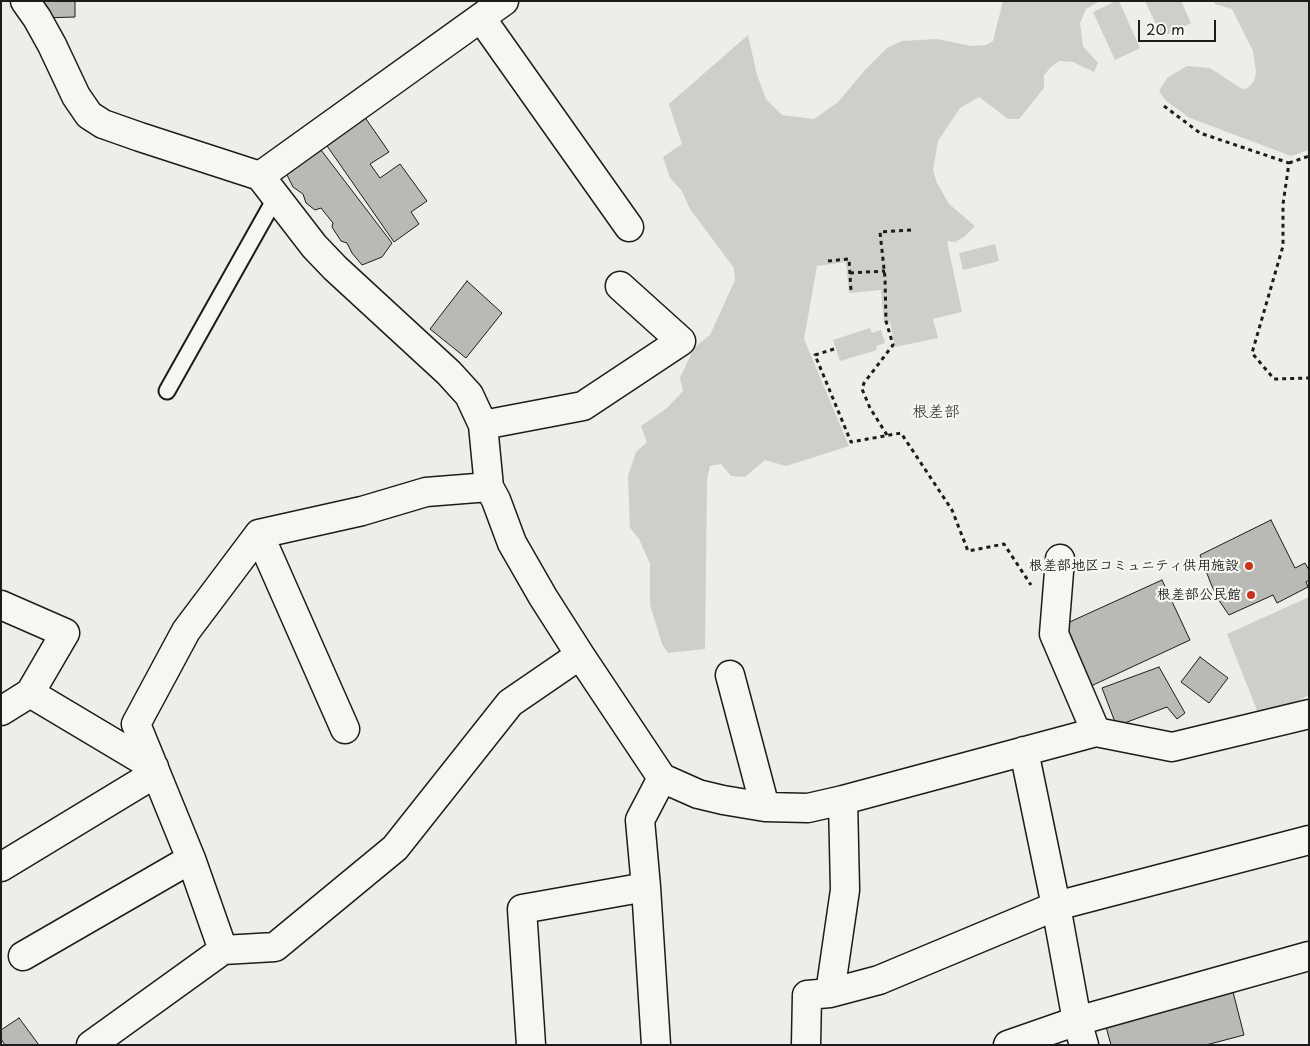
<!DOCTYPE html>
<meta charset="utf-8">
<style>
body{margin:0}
#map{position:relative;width:1310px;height:1046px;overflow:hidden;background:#edede9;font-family:"Playpen Sans",sans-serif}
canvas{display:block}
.frame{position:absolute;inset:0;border:2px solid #1c1c1c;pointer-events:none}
.scale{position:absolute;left:1138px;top:20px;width:78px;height:22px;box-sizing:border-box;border:2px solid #1c1c1c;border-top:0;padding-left:6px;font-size:15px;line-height:18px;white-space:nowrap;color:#1c1c1c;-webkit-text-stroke:4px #f6f6f2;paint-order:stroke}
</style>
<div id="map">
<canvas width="1310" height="1046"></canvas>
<div class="frame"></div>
<div class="scale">20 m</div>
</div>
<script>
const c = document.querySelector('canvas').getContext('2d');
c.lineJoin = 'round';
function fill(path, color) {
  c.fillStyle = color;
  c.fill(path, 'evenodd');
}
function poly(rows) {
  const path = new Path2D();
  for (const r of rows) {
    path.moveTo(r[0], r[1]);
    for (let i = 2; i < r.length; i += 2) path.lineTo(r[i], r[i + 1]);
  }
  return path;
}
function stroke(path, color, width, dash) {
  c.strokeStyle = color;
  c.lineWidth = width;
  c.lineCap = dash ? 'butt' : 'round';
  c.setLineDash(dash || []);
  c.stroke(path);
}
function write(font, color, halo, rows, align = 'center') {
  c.font = font + ' "Playpen Sans","Klee One",sans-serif';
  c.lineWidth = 4.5;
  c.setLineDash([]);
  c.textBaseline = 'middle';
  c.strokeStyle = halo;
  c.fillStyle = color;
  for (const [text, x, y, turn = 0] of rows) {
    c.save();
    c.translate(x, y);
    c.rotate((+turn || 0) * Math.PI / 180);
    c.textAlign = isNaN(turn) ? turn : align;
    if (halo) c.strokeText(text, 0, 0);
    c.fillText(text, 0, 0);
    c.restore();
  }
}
const green = poly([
 [1003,1,1100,1,1086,9,1080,23,1083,46,1098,63,1094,72,1073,62,1059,61,1051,67,1044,75,1044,88,1019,119,1008,119,979,97,960,108,938,141,933,170,937,183,949,204,975,226,965,236,955,242,947,241,962,312,933,319,938,338,895,347,890,322,884,323,881,290,849,293,846,262,817,266,804,339,849,446,786,466,765,460,745,477,731,476,721,464,710,466,707,479,705,649,668,653,662,644,650,605,650,564,639,539,630,528,628,476,636,452,647,442,641,426,667,408,683,391,680,378,694,348,710,335,735,280,734,268,690,209,682,191,670,178,663,157,682,144,669,104,748,35,757,75,766,99,782,115,814,119,838,102,865,70,887,48,902,41,937,39,971,46,986,45,993,41],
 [1116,1,1119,1,1140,48,1115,60,1093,12],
 [1145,1,1181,1,1191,23,1162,37],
 [1214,1,1309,1,1309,150,1291,156,1190,118,1166,101,1159,91,1167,78,1187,66,1210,68,1242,89,1248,88,1254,81,1256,72,1253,51,1232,9,1215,4],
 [995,244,999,261,963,270,959,253],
 [870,328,872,333,881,330,885,343,876,346,877,350,840,361,833,340],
 [1309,597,1309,694,1305,697,1289,706,1258,713,1227,634]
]);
const building = poly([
 [41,1,75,1,75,17,41,18,41,1],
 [364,116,389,152,370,164,380,178,400,164,427,201,411,212,419,224,394,242,325,143,364,116],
 [321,150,392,243,382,257,362,265,352,253,347,243,341,241,332,227,333,223,321,208,315,210,306,203,303,194,293,187,286,173,299,159,321,150],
 [467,281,502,313,466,358,430,329,467,281],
 [1271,520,1295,568,1305,563,1309,570,1309,580,1306,582,1308,587,1277,603,1273,595,1229,615,1218,599,1211,584,1200,555,1271,520],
 [1162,580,1190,640,1091,686,1063,625,1162,580],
 [1200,657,1228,678,1209,703,1181,682,1200,657],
 [1159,667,1185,713,1177,719,1167,707,1122,724,1115,722,1102,688,1159,667],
 [1232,988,1244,1035,1206,1045,1111,1045,1105,1023,1232,988],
 [19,1018,39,1045,5,1045,1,1039,1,1030,19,1018]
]);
const path = poly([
 [1164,106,1200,133,1289,163,1283,204,1283,246,1252,353,1274,379,1309,378],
 [1289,163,1309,156],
 [828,261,849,259,851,291],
 [850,273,885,271],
 [834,349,815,355,851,442,901,433,952,510,968,551,1004,544,1031,585],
 [887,435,870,408,862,389,864,383,893,345,886,321,885,278,880,232,912,230]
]);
const lane = poly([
 [167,391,276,197]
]);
const street = poly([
 [25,1,37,18,52,45,76,96,89,115,103,124,140,137,260,176,314,246,335,268,449,373,469,395,483,425,489,487,496,500,512,543,543,597,580,655,662,778,698,794,723,800,765,807,808,808,843,800,1096,732,1172,747,1309,714],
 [481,18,629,227],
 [260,176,504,1],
 [483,425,583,406,681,341,620,286],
 [259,534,345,729],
 [1060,559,1054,634,1096,732],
 [1,605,65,633,30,693,1,711],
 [730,675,765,807],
 [30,693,154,767],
 [1024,751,1056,906,1077,1021,1084,1045],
 [1,867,156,773],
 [223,950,191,859,136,724,186,631,259,534,362,511,426,492,489,487],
 [23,956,191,859],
 [830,993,879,980,1056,906,1309,840],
 [91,1045,223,950,275,947,395,848,510,703,580,655],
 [531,1045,522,909,646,887],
 [656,1045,646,887,640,820,662,778],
 [806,1045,807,995,830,993,845,890,843,800],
 [1008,1045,1077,1021,1309,956]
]);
const markers = [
 [1249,566,5,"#c8321e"],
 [1251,595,5,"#c8321e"]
];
const poiNames = [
 ["根差部地区コミュニティ供用施設",1239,566],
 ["根差部公民館",1241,595]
];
const quarterNames = [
 ["根差部",936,413]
];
fill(green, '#cececb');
fill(building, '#b9b9b6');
stroke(building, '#1c1c1c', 1);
stroke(lane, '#1c1c1c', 19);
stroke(street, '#1c1c1c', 31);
stroke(path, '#1c1c1c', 3, [4, 4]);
stroke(lane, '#f6f6f2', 15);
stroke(street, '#f6f6f2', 28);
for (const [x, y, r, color] of markers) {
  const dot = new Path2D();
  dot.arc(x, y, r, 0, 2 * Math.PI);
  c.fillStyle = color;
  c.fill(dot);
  stroke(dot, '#f6f6f2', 2);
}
write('bold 14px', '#1c1c1c', '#f6f6f2', poiNames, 'right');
write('16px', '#1c1c1c', '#f6f6f2', quarterNames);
</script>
